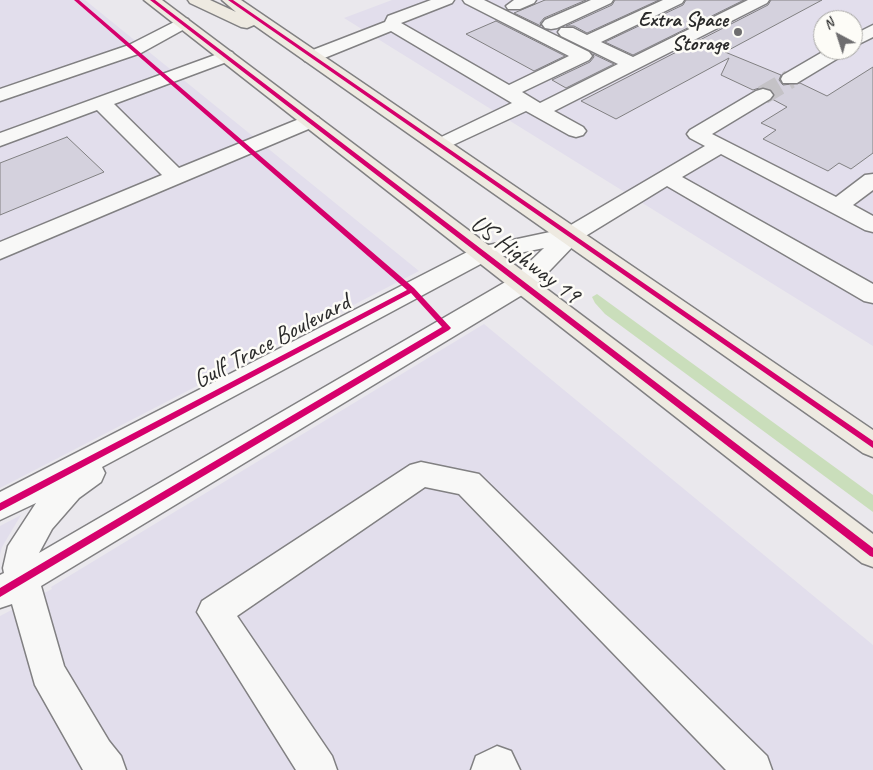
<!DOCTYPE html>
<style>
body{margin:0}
#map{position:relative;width:873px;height:770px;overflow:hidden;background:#eae8ed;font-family:Caveat,sans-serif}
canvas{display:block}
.north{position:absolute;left:813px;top:10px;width:50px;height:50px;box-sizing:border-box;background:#fdfcf7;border:1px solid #a9a8a5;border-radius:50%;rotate:320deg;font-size:14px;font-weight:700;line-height:20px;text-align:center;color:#2b2b2b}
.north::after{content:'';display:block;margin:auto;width:18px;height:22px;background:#6e6d6f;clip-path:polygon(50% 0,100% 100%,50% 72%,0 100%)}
</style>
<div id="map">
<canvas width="873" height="770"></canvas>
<div class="north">N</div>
</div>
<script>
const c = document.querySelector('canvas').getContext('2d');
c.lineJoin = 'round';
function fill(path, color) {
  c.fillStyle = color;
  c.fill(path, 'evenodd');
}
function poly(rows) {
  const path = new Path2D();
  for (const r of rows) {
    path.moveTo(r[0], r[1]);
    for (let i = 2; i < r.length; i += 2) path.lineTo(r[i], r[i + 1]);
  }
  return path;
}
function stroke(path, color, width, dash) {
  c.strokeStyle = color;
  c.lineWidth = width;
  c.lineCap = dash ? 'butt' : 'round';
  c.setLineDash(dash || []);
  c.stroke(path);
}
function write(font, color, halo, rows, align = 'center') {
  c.font = font + ' Caveat,sans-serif';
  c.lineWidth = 5;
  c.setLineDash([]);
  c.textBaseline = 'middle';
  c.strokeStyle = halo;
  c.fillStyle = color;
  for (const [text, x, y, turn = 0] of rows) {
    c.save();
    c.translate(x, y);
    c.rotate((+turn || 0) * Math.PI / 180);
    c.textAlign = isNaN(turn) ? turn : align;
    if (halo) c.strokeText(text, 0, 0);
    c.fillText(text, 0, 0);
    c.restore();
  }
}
const built = poly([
 [0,0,85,0,419,271,0,488],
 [392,0,873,0,873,346,344,18],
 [823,20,853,20,853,50,823,50],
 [484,324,873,645,873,770,0,770,0,616,52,589,51,587],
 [21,515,2,547,0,555,0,526]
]);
const green = poly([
 [597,294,873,495,873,512,605,314,595,303,592,297]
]);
const building = poly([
 [545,0,586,0,544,18,540,23,541,26,514,13,545,0],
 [615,0,659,0,587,33,574,26,566,26,612,5,615,0],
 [686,0,744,0,633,55,605,42,683,5,686,0],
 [771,0,822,0,725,52,781,75,779,80,783,85,800,83,827,96,873,67,873,153,851,169,839,163,828,171,763,139,776,130,761,123,787,107,772,99,775,95,771,89,762,87,753,90,721,75,729,58,616,119,581,101,768,5,771,0],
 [496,21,565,56,534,71,466,34,496,21],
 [593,54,614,64,566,88,552,80,590,62,594,57,593,54],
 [67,137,104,172,0,215,0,163,67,137]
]);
const minorTunnel = poly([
 [763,95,790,79]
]);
const minor = poly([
 [431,0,454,0,452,3,401,23,509,85,569,56,465,3,463,0,484,0,589,52,592,56,589,60,522,92,540,103,618,64,561,36,558,32,561,28,573,28,587,35,663,0,684,0,682,3,601,42,633,57,748,0,769,0,767,3,554,111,583,127,586,131,583,135,576,137,569,135,526,111,440,151,433,149,430,145,433,141,512,103,391,31,317,61,311,62,305,61,302,57,305,53,385,22,388,16,431,0],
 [514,0,536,0,534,3,520,9,508,9,506,6,514,0],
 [591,0,613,0,611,3,557,28,551,29,545,28,542,24,545,20,591,0],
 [182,18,188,19,190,23,188,27,141,53,0,101,0,89,129,45,182,18],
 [873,25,873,37,853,47,853,35,873,25],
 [826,50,848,50,845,54,797,83,783,83,781,79,783,75,826,50],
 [226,51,232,52,235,56,232,60,114,104,179,168,304,117,318,117,321,121,318,125,0,259,0,242,162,175,97,110,0,146,0,133,226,51],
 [763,89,770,91,773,95,770,99,712,134,836,197,865,175,873,174,873,190,853,205,873,216,873,232,865,230,721,154,682,177,873,284,873,303,864,301,667,186,579,240,532,289,41,586,64,666,109,741,121,756,126,770,83,770,35,685,12,604,0,608,0,575,4,573,3,568,8,546,36,503,0,520,0,492,475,248,564,229,705,146,690,138,687,134,690,130,756,91,763,89],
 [544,248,514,277,39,553,52,529,79,498,101,482,105,473,102,467,490,259,544,248],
 [421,462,479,474,767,756,772,770,726,770,459,494,425,487,237,616,332,756,337,770,296,770,197,612,202,601,410,465,421,462],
 [497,746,511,751,520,770,471,770,476,756,497,746]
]);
const highway = poly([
 [144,0,162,0,873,534,873,567,862,563,144,0],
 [188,0,210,0,236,12,222,0,241,0,873,430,873,457,863,453,254,25,247,28,241,27,190,3,188,0]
]);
const cycleway = poly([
 [74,0,79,0,414,288,451,328,449,330,0,597,0,588,442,327,411,293,0,511,0,503,407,290,74,0],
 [150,0,155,0,873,548,873,557,870,556,150,0],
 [228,0,233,0,873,441,873,448,228,0]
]);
const markers = [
 [738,32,5,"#6e6d6f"]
];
const farPoinames = [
 ["Extra Space",728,20],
 ["Storage",728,44]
];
const streetNames = [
 ["US Highway 19",525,260,37],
 ["Gulf Trace Boulevard",272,342,-28]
];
fill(built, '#e2deec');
fill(green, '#cadebb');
fill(building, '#d4d1dd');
stroke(building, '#818082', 1);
stroke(minorTunnel, '#c4c2c6', 19, [19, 9]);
stroke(minor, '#818082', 3);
stroke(highway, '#818082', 3);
fill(minor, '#f8f8f7');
fill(highway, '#eeeae1');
fill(cycleway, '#d6006c');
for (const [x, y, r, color] of markers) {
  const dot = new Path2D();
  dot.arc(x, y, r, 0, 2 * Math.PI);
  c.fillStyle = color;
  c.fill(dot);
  stroke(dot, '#fdfcf7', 2);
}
write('bold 21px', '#2b2b2b', '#fdfcf7', farPoinames, 'right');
write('25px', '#2b2b2b', '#fdfcf7', streetNames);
</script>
